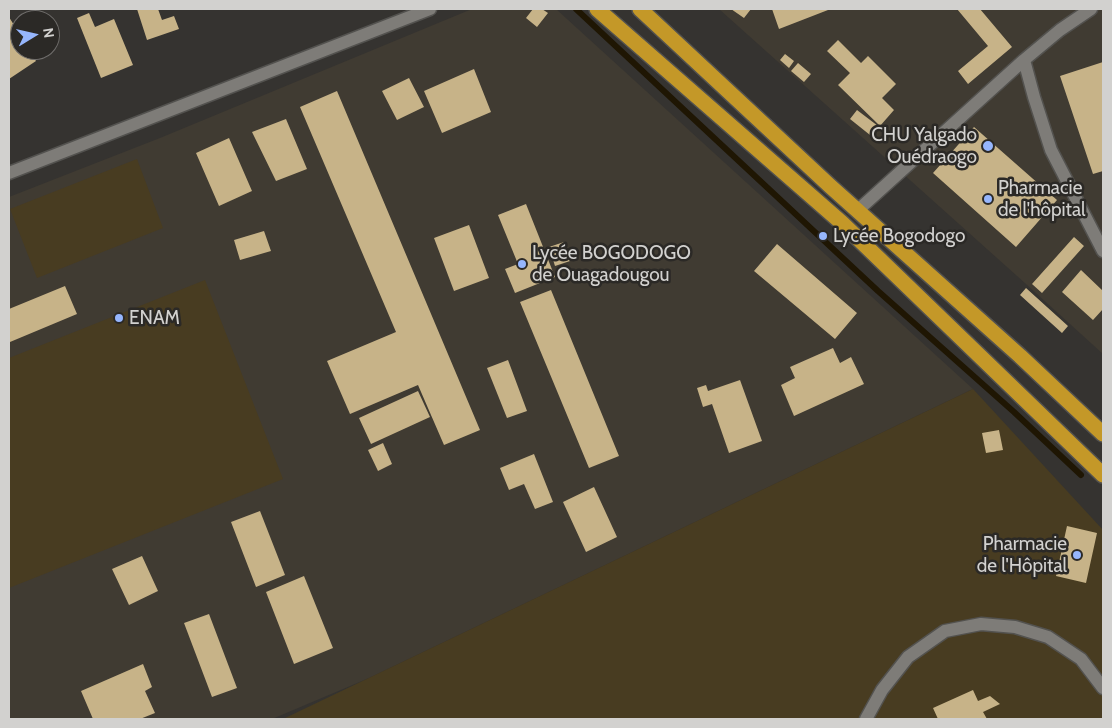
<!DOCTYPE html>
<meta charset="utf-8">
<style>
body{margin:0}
#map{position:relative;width:1112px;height:728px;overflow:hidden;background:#353330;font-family:Cabin,sans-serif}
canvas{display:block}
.frame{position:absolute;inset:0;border:10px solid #d2d1cf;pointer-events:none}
.north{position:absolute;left:10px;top:10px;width:50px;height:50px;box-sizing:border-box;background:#2b2926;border:1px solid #6e6c6a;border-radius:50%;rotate:81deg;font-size:14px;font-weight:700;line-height:20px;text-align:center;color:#d2d1cf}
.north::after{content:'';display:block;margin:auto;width:18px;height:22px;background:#96b6fd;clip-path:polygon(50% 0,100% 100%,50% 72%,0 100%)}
</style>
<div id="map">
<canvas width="1112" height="728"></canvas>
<div class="frame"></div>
<div class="north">N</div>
</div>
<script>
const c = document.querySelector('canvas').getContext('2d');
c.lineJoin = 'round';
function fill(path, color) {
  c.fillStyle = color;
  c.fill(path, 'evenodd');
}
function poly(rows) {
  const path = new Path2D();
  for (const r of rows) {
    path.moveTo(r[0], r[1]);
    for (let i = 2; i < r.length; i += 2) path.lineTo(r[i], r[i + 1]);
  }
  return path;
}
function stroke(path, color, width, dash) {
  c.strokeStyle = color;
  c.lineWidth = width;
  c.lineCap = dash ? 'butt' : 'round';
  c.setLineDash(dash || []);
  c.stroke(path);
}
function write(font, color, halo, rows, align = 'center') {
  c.font = font + ' Cabin,sans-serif';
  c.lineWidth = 5;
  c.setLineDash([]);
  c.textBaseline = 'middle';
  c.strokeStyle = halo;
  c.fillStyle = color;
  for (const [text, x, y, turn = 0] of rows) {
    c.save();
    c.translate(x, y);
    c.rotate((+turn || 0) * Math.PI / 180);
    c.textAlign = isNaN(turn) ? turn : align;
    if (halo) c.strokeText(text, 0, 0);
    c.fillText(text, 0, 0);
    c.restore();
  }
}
const built = poly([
 [472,9,556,9,973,389,369,678,272,719,9,719,9,197,160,138],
 [719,9,1103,9,1103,354,1026,284]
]);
const green = poly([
 [137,159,163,228,37,278,10,209],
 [205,280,283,479,9,588,9,358],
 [973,389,1103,530,1103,719,283,719]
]);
const stream = poly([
 [576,9,878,291,1014,412,1081,475]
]);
const building = poly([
 [137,9,158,9,162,20,174,16,179,29,147,40],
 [533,9,542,9,548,13,537,27,526,18],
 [731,9,751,9,744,18],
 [772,9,827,9,828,10,779,29],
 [957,9,980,9,1012,47,968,84,958,71,988,46],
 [89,13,95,27,114,19,133,65,101,78,77,18],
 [9,17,20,35,20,50,29,50,36,61,9,79],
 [838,40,861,63,868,56,896,84,882,98,894,110,880,126,838,85,850,73,827,51],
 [785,54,794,61,789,68,780,60],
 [1103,62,1103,171,1093,174,1060,76],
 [798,63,811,74,804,82,791,71],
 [474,69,491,112,442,133,424,91],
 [409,78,424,107,397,120,382,91],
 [337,91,480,430,444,445,418,385,350,414,327,361,396,332,300,107],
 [857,110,878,126,870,135,850,119],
 [286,119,307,169,276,181,252,132],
 [974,127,1057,200,1016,247,933,173],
 [229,138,252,191,219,206,196,153],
 [526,204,555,277,515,293,505,269,518,264,498,215],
 [469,225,489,278,454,291,434,238],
 [264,231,271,251,240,260,234,240],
 [1074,237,1084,246,1042,293,1032,284],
 [564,242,570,261,555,266,549,247],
 [777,244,857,313,835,339,754,271],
 [1081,270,1103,291,1103,309,1093,320,1062,292],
 [65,286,77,314,10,342,9,338,9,309],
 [1026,288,1068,326,1062,333,1020,295],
 [551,290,619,456,589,468,520,302],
 [833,348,840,363,851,357,864,384,794,416,781,385,795,378,790,367],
 [508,360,527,411,507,418,487,368],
 [740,380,762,441,729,453,712,404,703,407,697,388,706,385,708,391],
 [418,391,430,417,371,444,359,418],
 [999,430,1003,450,986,453,982,433],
 [383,443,392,464,378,471,368,450],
 [534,454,553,502,535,509,524,484,509,490,500,468],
 [594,487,617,537,586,552,563,502],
 [260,511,285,575,256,587,231,522],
 [1067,526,1097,533,1086,583,1056,576],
 [142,556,158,591,129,605,112,569],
 [304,576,333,648,294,664,266,592],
 [209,614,237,688,212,697,184,623],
 [143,664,152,687,145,691,155,713,140,719,93,719,81,691],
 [973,690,978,701,990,696,1000,704,983,712,987,719,938,719,933,708]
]);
const minor = poly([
 [1024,60,1034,97,1051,150,1103,251],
 [9,173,430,9],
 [857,211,1024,60,1060,30,1091,9],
 [866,719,882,690,908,657,945,631,981,624,1015,627,1048,637,1081,659,1103,688]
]);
const highway = poly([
 [597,9,842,223,1103,475],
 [640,9,830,186,1020,356,1103,434]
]);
const markers = [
 [988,146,6,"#96b6fd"],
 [988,199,5,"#96b6fd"],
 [823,236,5,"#96b6fd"],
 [522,264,5,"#96b6fd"],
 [119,318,5,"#96b6fd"],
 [1077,555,5,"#96b6fd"]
];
const poiNames = [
 ["CHU Yalgado",977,135,"right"],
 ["Ouédraogo",977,157,"right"],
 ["Pharmacie",998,188],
 ["de l'hôpital",998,210],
 ["Lycée Bogodogo",833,236],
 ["Lycée BOGODOGO",532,253],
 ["de Ouagadougou",532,275],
 ["ENAM",129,318],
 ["Pharmacie",1067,544,"right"],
 ["de l'Hôpital",1067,566,"right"]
];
fill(built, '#403b32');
fill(green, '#483c21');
stroke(stream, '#1f1603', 6);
fill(building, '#c7b388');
stroke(minor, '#53524f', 15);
stroke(highway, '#53524f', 18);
stroke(minor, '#7e7c78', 12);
stroke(highway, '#c49828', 15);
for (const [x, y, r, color] of markers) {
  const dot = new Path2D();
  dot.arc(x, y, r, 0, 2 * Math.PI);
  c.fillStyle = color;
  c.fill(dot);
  stroke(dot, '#2b2926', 2);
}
write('19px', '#d2d1cf', '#2b2926', poiNames, 'left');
</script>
